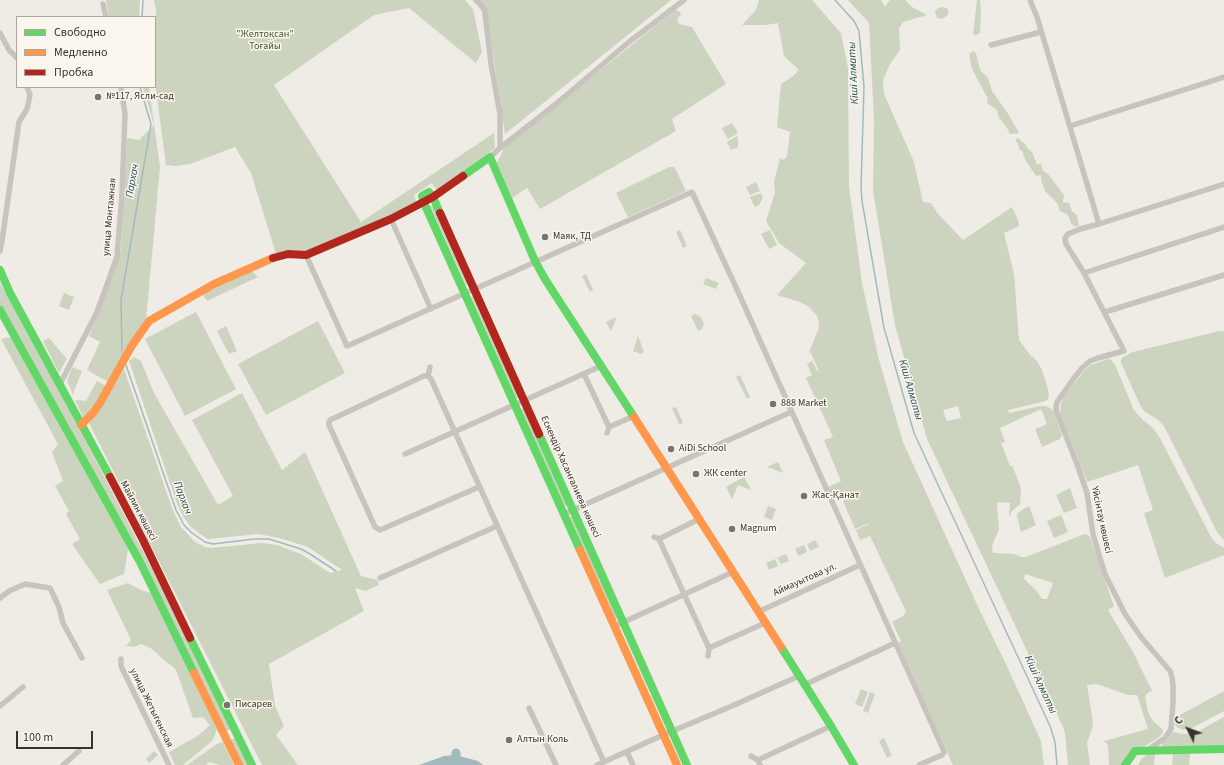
<!DOCTYPE html>
<meta charset="utf-8">
<style>
body{margin:0}
#map{position:relative;width:1224px;height:765px;overflow:hidden;background:#eeece5;font-family:"Source Sans 3",sans-serif}
canvas{display:block}
.legend{position:absolute;left:16px;top:16px;width:140px;height:72px;box-sizing:border-box;background:#faf6ed;border:1px solid #ada89f;margin:0;padding:5px 7px;list-style:none;font-size:12px;color:#39322b}
.legend li{display:flex;align-items:center;gap:8px;height:20px}
.legend b{width:20px;border:1px solid #ada89f}
.north{position:absolute;left:1168px;top:709px;width:40px;height:40px;-webkit-text-stroke:3px #faf6ed;paint-order:stroke;rotate:312deg;font-size:11px;font-weight:700;line-height:16px;text-align:center;color:#39322b}
.north::after{content:'';display:block;margin:auto;width:14px;height:18px;background:#39322b;clip-path:polygon(50% 0,100% 100%,50% 72%,0 100%)}
.scale{position:absolute;left:16px;top:731px;width:77px;height:18px;box-sizing:border-box;border:2px solid #39322b;border-top:0;padding-left:5px;font-size:12px;line-height:14px;white-space:nowrap;color:#39322b;-webkit-text-stroke:3px #faf6ed;paint-order:stroke}
</style>
<div id="map">
<canvas width="1224" height="765"></canvas>
<ul class="legend">
<li><b style="height:5px;background:#63d668"></b>Свободно</li>
<li><b style="height:5px;background:#ff974d"></b>Медленно</li>
<li><b style="height:5px;background:#b3261e"></b>Пробка</li>
</ul>
<div class="north">С</div>
<div class="scale">100 m</div>
</div>
<script>
const c = document.querySelector('canvas').getContext('2d');
c.lineJoin = 'round';
function fill(path, color) {
  c.fillStyle = color;
  c.fill(path, 'evenodd');
}
function poly(rows) {
  const path = new Path2D();
  for (const r of rows) {
    path.moveTo(r[0], r[1]);
    for (let i = 2; i < r.length; i += 2) path.lineTo(r[i], r[i + 1]);
  }
  return path;
}
function stroke(path, color, width, dash) {
  c.strokeStyle = color;
  c.lineWidth = width;
  c.lineCap = dash ? 'butt' : 'round';
  c.setLineDash(dash || []);
  c.stroke(path);
}
function write(font, color, halo, rows, align = 'center') {
  c.font = font + ' "Source Sans 3",sans-serif';
  c.lineWidth = 3;
  c.setLineDash([]);
  c.textBaseline = 'middle';
  c.strokeStyle = halo;
  c.fillStyle = color;
  for (const [text, x, y, turn = 0] of rows) {
    c.save();
    c.translate(x, y);
    c.rotate((+turn || 0) * Math.PI / 180);
    c.textAlign = isNaN(turn) ? turn : align;
    if (halo) c.strokeText(text, 0, 0);
    c.fillText(text, 0, 0);
    c.restore();
  }
}
const green = poly([
 [106,0,140,0,139,17,109,17],
 [154,0,465,0,473,9,482,52,476,63,409,8,374,15,274,85,361,222,494,133,495,148,437,190,432,183,414,195,417,204,306,252,291,250,276,254,251,173,235,147,190,164,175,166,166,165,155,82,156,11],
 [478,0,671,0,505,134,486,9],
 [759,0,812,0,841,33,848,68,849,186,862,283,879,360,903,442,979,609,1006,664,1041,741,1044,765,953,765,898,642,901,641,892,622,903,616,906,611,870,536,860,540,856,530,869,524,869,523,855,529,843,501,857,494,843,500,840,494,831,493,828,487,841,481,824,440,833,437,806,378,812,375,807,364,812,361,818,372,819,371,811,353,809,352,819,328,819,323,817,316,809,307,800,302,777,295,806,263,779,243,766,221,775,193,774,182,780,158,783,160,787,157,790,132,777,127,781,84,792,77,799,70,784,56,778,23,766,25,742,25,756,10],
 [848,0,881,0,885,7,890,0,905,0,912,7,927,15,903,22,899,28,900,50,890,64,883,80,884,94,914,162,923,202,931,203,938,214,963,240,1012,207,1018,220,1019,226,1004,233,1014,274,1019,340,1030,355,1037,361,1042,370,1048,389,1049,396,1048,399,1046,401,1008,410,1009,413,1040,406,1046,406,1053,410,1062,435,1060,439,1042,447,1035,429,1047,424,1041,409,1000,428,1005,442,1001,443,1010,466,1012,465,1021,488,1020,504,1012,511,1009,517,1010,503,997,502,999,529,992,546,993,553,1014,554,1021,557,1026,557,1082,535,1086,534,1090,537,1114,606,1108,610,1133,652,1152,691,1149,692,1145,696,1148,712,1153,721,1162,729,1163,731,1163,733,1159,737,1145,746,1138,753,1129,765,1109,765,1108,745,1104,741,1148,729,1137,695,1128,695,1097,684,1087,685,1093,723,1092,729,1087,743,1090,765,1068,765,1065,733,1063,727,927,439,895,325,873,191,874,119,869,23],
 [958,406,961,418,947,421,943,410],
 [1025,574,1053,583,1047,599,1042,599,1036,590,1024,579],
 [977,0,980,0,981,12,980,33,976,35,973,34],
 [943,7,948,9,948,15,942,19,937,18,935,12,938,8],
 [675,10,679,11,681,15,677,19,679,24,692,27,726,84,672,119,676,131,540,209,527,188,512,198,497,163,504,148],
 [973,51,976,53,980,70,988,78,992,91,1007,112,1019,133,1014,134,1010,134,1006,126,999,118,997,110,987,103,988,99,972,69,969,54],
 [143,87,149,87,160,167,146,321,108,382,87,370,100,342,89,336,117,265,121,249,127,138,139,140,154,125],
 [732,123,738,133,728,139,722,128],
 [737,136,738,138,738,147,731,150,727,142],
 [1018,138,1026,145,1027,148,1032,152,1037,164,1041,164,1043,171,1048,174,1064,195,1063,202,1069,203,1072,211,1077,215,1079,225,1075,227,1071,223,1068,215,1060,211,1057,203,1045,191,1041,180,1041,175,1036,176,1026,161,1023,154,1023,152,1020,150,1018,144,1015,140],
 [669,167,673,167,675,168,686,191,628,217,616,193],
 [756,182,760,191,750,195,746,187],
 [761,193,763,198,759,205,755,207,750,197],
 [434,204,469,283,466,285,430,206],
 [680,230,687,246,683,248,676,232],
 [770,230,777,245,769,249,761,234],
 [252,271,258,277,207,301,202,294],
 [586,274,593,290,590,292,582,276],
 [706,278,719,283,716,289,703,284],
 [0,283,49,372,116,499,161,586,231,729,226,731,22,345,0,305],
 [64,293,74,297,69,310,59,306],
 [475,296,520,396,516,398,471,297],
 [196,312,236,389,185,416,145,339],
 [695,314,700,316,704,323,702,329,698,331,691,316],
 [617,317,611,331,606,322],
 [318,321,345,373,266,415,238,364],
 [226,326,237,351,229,354,217,331],
 [1219,331,1224,331,1224,540,1217,532,1168,434,1163,425,1157,419,1145,412,1141,407,1121,363,1121,360,1123,357,1133,352],
 [638,336,644,352,641,354,633,351],
 [11,337,66,434,128,549,124,574,100,584,72,544,80,539,66,514,69,511,55,486,63,481,52,452,58,444,1,339],
 [49,338,67,359,59,373,43,341],
 [134,357,141,361,154,393,218,505,233,496,192,420,242,393,282,470,305,452,361,576,377,580,379,585,366,591,355,588,364,611,269,664,275,706,284,726,276,735,298,765,262,765,89,423,98,412,124,369,173,511,181,527,195,542,205,547,211,548,262,543,277,545,301,554,330,573,342,570,308,547,279,538,258,534,208,539,200,534,190,526,183,516,177,504,129,361],
 [1108,359,1110,359,1115,365,1134,410,1143,420,1153,428,1160,438,1211,537,1216,543,1224,548,1224,555,1165,578,1144,513,1153,510,1138,465,1087,482,1060,413,1061,403,1063,397,1085,370,1091,365],
 [72,367,82,371,72,396,72,392,67,381],
 [740,375,750,397,747,399,736,377],
 [97,381,108,387,84,419,75,400,86,401],
 [525,407,568,505,564,506,521,409],
 [676,407,683,423,679,424,672,408],
 [778,462,783,473,767,467],
 [744,477,751,490,738,485,732,499,726,487],
 [1070,488,1077,508,1064,513,1056,495],
 [768,506,776,509,772,520,764,517],
 [1029,506,1036,525,1021,532,1017,516,1018,513,1022,510],
 [1061,515,1068,532,1054,538,1047,521],
 [574,516,620,617,615,619,569,517],
 [815,540,819,547,810,551,807,544],
 [804,545,807,552,798,556,795,549],
 [786,554,789,561,781,564,777,558],
 [775,559,778,566,769,570,766,563],
 [128,583,141,590,151,593,217,729,213,740,183,765,175,765,169,752,199,735,210,725,203,717,193,718,176,670,172,666,165,661,152,649,141,644,134,647,126,646,131,640,107,590],
 [861,689,868,692,862,707,855,704],
 [1224,691,1224,711,1190,729,1183,730,1177,727,1175,725,1175,721,1176,717,1180,715],
 [870,692,875,694,868,713,863,711],
 [1224,717,1224,748,1163,747,1162,745,1162,743,1168,739,1173,732,1183,734,1195,733],
 [235,738,248,765,242,765,230,740],
 [884,738,892,756,887,758,879,741],
 [223,742,234,765,220,765,210,762,205,765,187,765,217,744],
 [154,751,158,755,149,763,146,759],
 [1173,753,1190,753,1189,765,1172,765],
 [1148,754,1155,754,1154,765,1138,765,1142,758]
]);
const water = poly([
 [456,755,478,761,483,765,419,765,444,756]
]);
const stream = poly([
 [835,0,854,21,859,31,864,87,861,187,862,201,884,328,889,345,914,433,1050,726,1055,742,1057,765],
 [142,17,143,0],
 [122,351,121,300,151,124,140,87],
 [126,365,176,510,184,525,192,533,205,542,213,544,254,539,269,539,301,549,310,554,336,571]
]);
const river = poly([
 [456,755,456,753]
]);
const street = poly([
 [476,0,484,9,485,13,491,64,500,114,500,148],
 [1030,0,1037,17,1055,77,1099,224,1080,229,1068,234,1065,238,1066,244,1084,273],
 [103,4,106,17],
 [0,33,9,50,17,58],
 [991,45,1041,32],
 [1070,126,1224,77],
 [490,157,500,148,556,104,629,42,684,0],
 [391,219,431,309],
 [1099,224,1224,184],
 [0,251,2,241,19,122,27,109,30,95,27,87],
 [306,255,347,346,692,192,740,296,943,749,944,752,942,755,919,765],
 [1105,312,1224,275],
 [584,374,609,427,607,433],
 [428,376,431,379,604,762],
 [428,376,424,376,330,420,329,422,329,425,375,527,380,530,479,487],
 [428,376,430,367],
 [60,384,97,312,117,257,122,194,125,114,121,87],
 [609,427,634,416],
 [405,454,601,366],
 [564,514,791,412],
 [654,537,659,539,684,594,709,648,708,656],
 [659,539,699,519],
 [380,578,497,526],
 [0,598,9,591,25,584,50,588,59,607,63,623,82,658],
 [758,612,860,565],
 [615,626,733,572],
 [709,648,765,623],
 [121,659,121,666,169,765],
 [804,685,895,643],
 [0,706,23,687],
 [529,708,556,765],
 [1149,749,1165,738,1171,729,1173,702,1173,685,1172,677,1170,671,1141,637,1125,614,1105,574,1100,558,1093,534,1087,493,1077,464,1057,413,1056,408,1057,402,1074,378,1082,368,1090,361,1098,358,1124,351,1084,273,1224,227],
 [627,752,633,765],
 [751,756,758,760,760,765],
 [758,760,831,726],
 [63,765,79,751],
 [597,765,663,735,732,706,799,676]
]);
const fast = poly([
 [463,176,490,157,535,261,545,279,634,417],
 [440,213,433,197,429,192,422,196,424,203,580,550],
 [0,270,10,293,110,477],
 [0,310,140,562,194,673],
 [539,434,687,765],
 [190,638,252,765],
 [781,647,831,726,854,765],
 [1125,765,1135,751,1224,749]
]);
const slow = poly([
 [634,417,781,647],
 [81,425,93,413,100,403,131,347,149,321,214,284,273,258],
 [580,550,677,765],
 [194,673,239,765]
]);
const jam = poly([
 [440,213,539,434],
 [273,258,288,254,306,255,391,219,433,197,463,176],
 [110,477,143,540,190,638]
]);
const markers = [
 [98,97,4,"#78736c"],
 [545,237,4,"#78736c"],
 [773,404,4,"#78736c"],
 [671,449,4,"#78736c"],
 [696,474,4,"#78736c"],
 [804,496,4,"#78736c"],
 [732,529,4,"#78736c"],
 [227,705,4,"#78736c"],
 [509,740,4,"#78736c"]
];
const parkNames = [
 ["\"Желтоқсан\"",265,35],
 ["Тоғайы",265,47]
];
const poiNames = [
 ["№117, Ясли-сад",106,97],
 ["Маяк, ТД",553,237],
 ["888 Market",781,404],
 ["AiDi School",679,449],
 ["ЖК center",704,474],
 ["Жас-Қанат",812,496],
 ["Magnum",740,529],
 ["Писарев",235,705],
 ["Алтын Коль",517,740]
];
const streetNames = [
 ["улица Монтажная",110,217,-85],
 ["Ескендір Хасанғалиева көшесі",570,477,66],
 ["Майлин көшесі",138,511,62],
 ["Үйсінтау көшесі",1101,520,78],
 ["Аймауытова ул.",805,580,-24],
 ["улица Жетыгенская",151,708,64]
];
const waterNames = [
 ["Кіші Алматы",854,73,-93],
 ["Пархач",133,181,-80],
 ["Кіші Алматы",910,390,74],
 ["Пархач",182,498,69],
 ["Кіші Алматы",1040,685,65]
];
fill(green, '#ccd4c0');
fill(water, '#a2babe');
stroke(stream, '#a2babe', 1.5);
stroke(river, '#a2babe', 9);
stroke(street, '#c8c4bd', 5.5);
stroke(fast, '#63d668', 8);
stroke(slow, '#ff974d', 8);
stroke(jam, '#b3261e', 8);
for (const [x, y, r, color] of markers) {
  const dot = new Path2D();
  dot.arc(x, y, r, 0, 2 * Math.PI);
  c.fillStyle = color;
  c.fill(dot);
  stroke(dot, '#faf6ed', 1.5);
}
write('10px', '#425630', '#faf6ed', parkNames);
write('10px', '#39322b', '#faf6ed', poiNames, 'left');
write('10px', '#39322b', '#faf6ed', streetNames);
write('italic 11px', '#234d58', '#faf6ed', waterNames);
</script>
